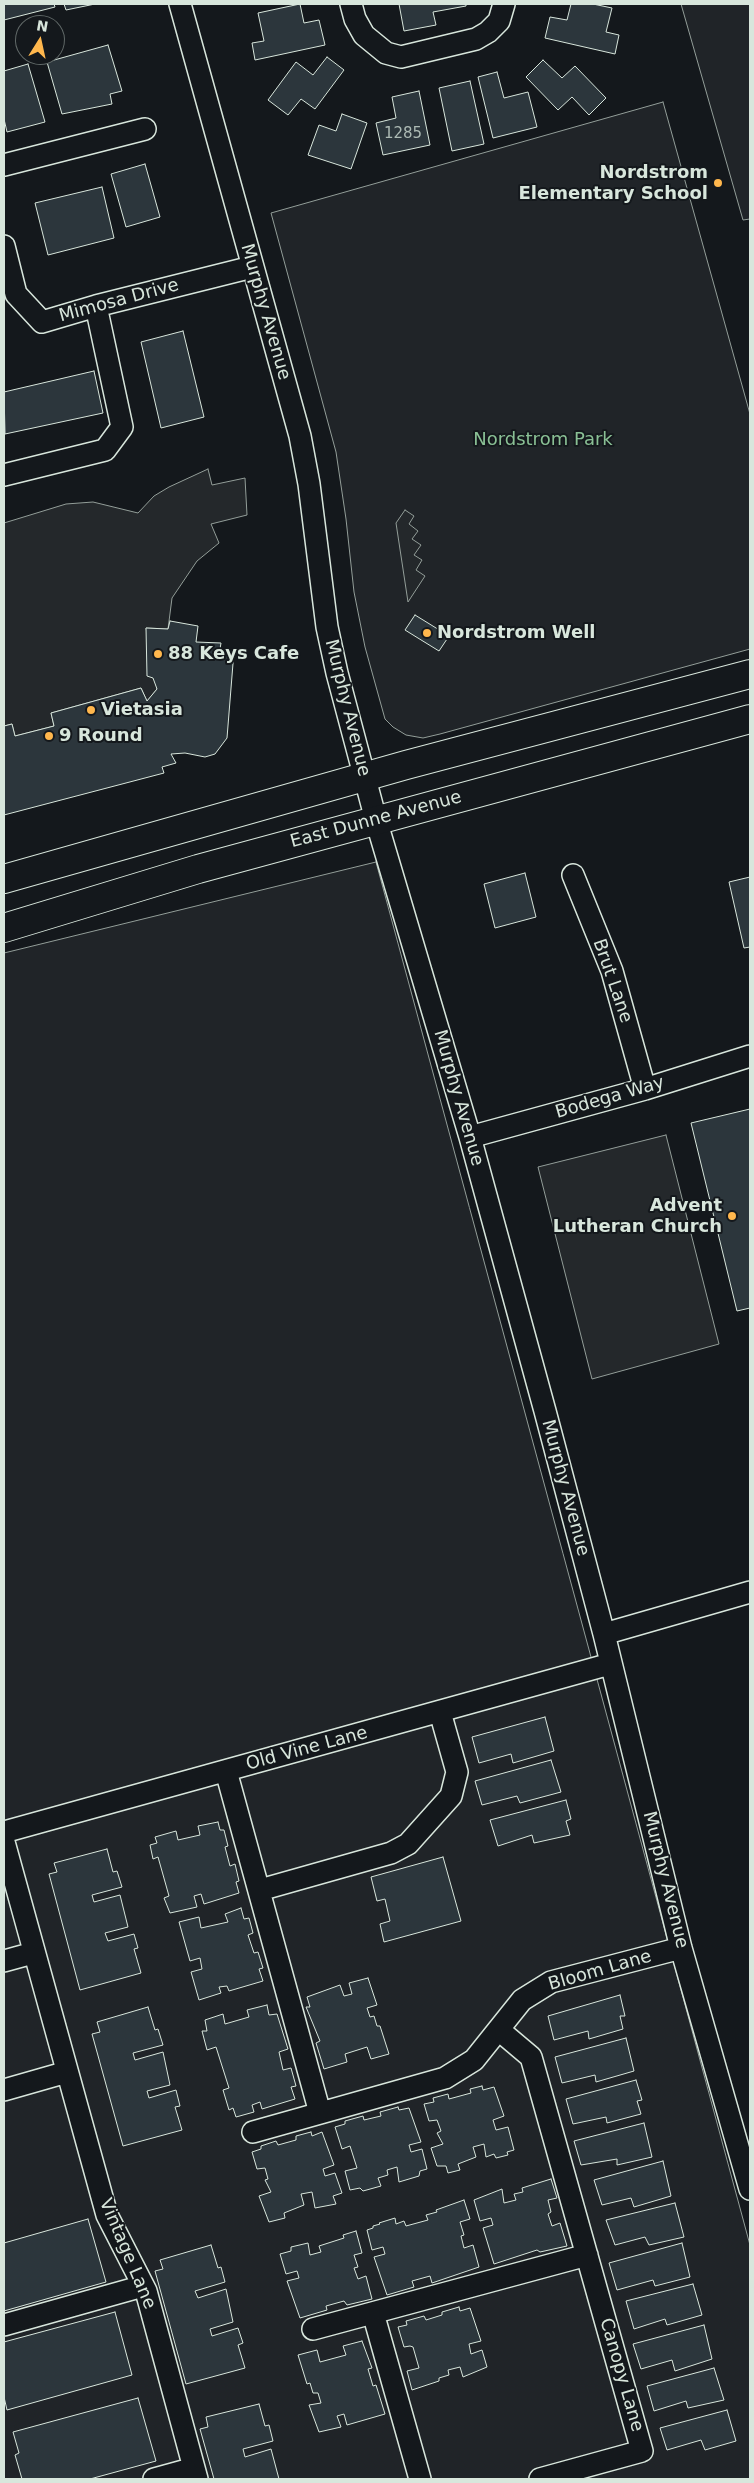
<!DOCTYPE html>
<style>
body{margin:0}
#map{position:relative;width:754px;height:2483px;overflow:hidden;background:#14181c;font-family:"DejaVu Sans",sans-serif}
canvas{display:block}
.frame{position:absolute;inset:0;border:5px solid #d8e6dc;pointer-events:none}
.north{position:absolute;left:15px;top:15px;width:50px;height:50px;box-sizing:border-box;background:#14181c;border:1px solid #626a69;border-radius:50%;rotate:10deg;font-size:14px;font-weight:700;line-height:20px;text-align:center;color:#d8e6dc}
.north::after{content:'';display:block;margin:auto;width:18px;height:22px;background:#ffb74d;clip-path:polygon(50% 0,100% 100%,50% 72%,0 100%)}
</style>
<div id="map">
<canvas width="754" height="2483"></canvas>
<div class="frame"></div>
<div class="north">N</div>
</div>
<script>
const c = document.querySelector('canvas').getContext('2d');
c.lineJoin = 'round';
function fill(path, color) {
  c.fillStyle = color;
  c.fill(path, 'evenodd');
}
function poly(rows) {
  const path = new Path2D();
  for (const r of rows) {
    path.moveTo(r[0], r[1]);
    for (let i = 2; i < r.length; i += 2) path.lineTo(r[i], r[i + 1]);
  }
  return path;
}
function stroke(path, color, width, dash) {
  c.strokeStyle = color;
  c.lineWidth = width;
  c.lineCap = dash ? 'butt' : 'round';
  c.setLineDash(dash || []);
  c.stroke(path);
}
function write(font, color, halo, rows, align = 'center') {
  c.font = font + ' "DejaVu Sans",sans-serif';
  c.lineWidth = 4;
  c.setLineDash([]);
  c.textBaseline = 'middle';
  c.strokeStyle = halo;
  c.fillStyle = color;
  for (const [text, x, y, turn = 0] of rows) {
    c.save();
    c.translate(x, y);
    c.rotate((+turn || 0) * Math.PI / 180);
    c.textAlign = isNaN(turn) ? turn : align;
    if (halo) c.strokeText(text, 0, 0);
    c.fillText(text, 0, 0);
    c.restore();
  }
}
const green = poly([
 [681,4,750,4,750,219,743,220,681,4],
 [663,102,750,414,750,649,440,734,423,738,406,735,393,727,385,719,365,647,354,592,346,519,336,452,271,213,663,102],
 [376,862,750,2245,750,2479,4,2479,4,953,376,862]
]);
const parking = poly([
 [208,469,212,485,245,478,247,515,211,524,219,543,197,561,172,598,168,629,146,628,157,689,147,701,141,688,51,713,54,726,15,736,12,724,4,726,4,523,66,504,93,502,138,513,154,496,169,487,208,469],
 [405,510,414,516,409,524,418,531,412,539,421,545,414,555,422,560,416,570,425,576,408,602,396,523,405,510],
 [666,1135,719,1344,592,1379,538,1167,666,1135]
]);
const building = poly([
 [4,4,54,4,55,7,4,20,4,4],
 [64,4,95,4,66,10,64,4],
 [300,4,304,23,319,20,325,45,255,60,252,43,264,41,258,13,300,4],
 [399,4,466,4,466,6,433,12,436,25,404,31,399,4],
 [571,4,593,4,612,8,606,32,619,35,615,54,545,38,550,17,567,20,571,4],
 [108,45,122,91,110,94,112,104,62,114,47,62,108,45],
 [327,57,344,70,315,109,301,99,288,115,268,100,296,62,313,75,327,57],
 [543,60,562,78,575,66,606,98,589,115,572,97,558,110,526,77,543,60],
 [28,64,45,122,7,132,4,119,4,71,28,64],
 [497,72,504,98,528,92,537,127,493,138,478,77,497,72],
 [470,81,484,144,452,151,439,88,470,81],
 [419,91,430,145,383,155,376,123,396,118,392,97,419,91],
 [342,114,367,123,351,169,308,155,319,125,336,131,342,114],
 [145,164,160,217,126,227,111,174,145,164],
 [102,187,114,238,48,255,35,203,102,187],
 [183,331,204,417,161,428,141,342,183,331],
 [94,371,103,413,5,434,4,392,94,371],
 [415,615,449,636,439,651,405,630,415,615],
 [170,621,198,626,196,642,221,643,220,649,234,651,227,738,215,754,205,757,185,753,171,754,176,763,162,767,164,773,4,815,4,726,12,724,15,736,54,726,51,713,141,688,147,701,157,689,153,678,147,676,146,628,168,629,170,621],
 [525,873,536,917,495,928,484,884,525,873],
 [750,877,750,947,744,948,729,882,750,877],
 [750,1109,750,1308,737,1311,691,1123,750,1109],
 [545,1717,554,1751,513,1763,511,1754,479,1763,472,1737,545,1717],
 [551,1760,561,1792,520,1803,517,1796,482,1805,475,1781,551,1760],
 [566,1800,571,1819,566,1821,570,1835,534,1843,532,1835,498,1846,490,1820,566,1800],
 [218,1822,220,1830,224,1830,228,1846,225,1847,230,1866,235,1864,239,1881,236,1882,239,1893,204,1904,201,1894,194,1896,197,1907,170,1913,164,1898,169,1896,158,1857,153,1859,150,1845,157,1843,155,1837,176,1831,178,1840,200,1835,198,1826,218,1822],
 [107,1849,113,1872,117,1871,122,1887,92,1895,94,1902,120,1895,128,1927,105,1933,108,1941,134,1934,138,1948,134,1949,141,1973,80,1990,49,1874,57,1872,54,1863,107,1849],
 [443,1857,461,1921,384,1942,380,1924,390,1921,385,1899,377,1901,371,1877,443,1857],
 [241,1908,244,1919,249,1918,253,1933,248,1935,254,1953,258,1952,263,1968,259,1969,263,1981,229,1991,227,1986,219,1987,221,1993,199,2000,191,1972,202,1969,200,1958,190,1961,179,1922,199,1917,201,1928,228,1922,225,1914,241,1908],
 [368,1978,377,2005,367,2008,370,2017,374,2016,377,2026,380,2026,389,2054,371,2059,367,2047,345,2054,347,2062,324,2069,316,2043,320,2041,306,2007,310,2007,307,1997,340,1985,344,1996,352,1994,349,1983,368,1978],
 [620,1995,625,2016,620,2016,623,2029,589,2039,588,2031,554,2040,548,2016,620,1995],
 [267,2005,269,2015,277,2014,288,2049,279,2052,283,2070,291,2068,296,2086,291,2087,295,2099,262,2109,260,2102,252,2105,254,2112,236,2117,233,2108,229,2110,223,2090,229,2088,216,2047,207,2050,202,2031,207,2031,205,2020,223,2014,225,2024,249,2017,247,2010,267,2005],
 [148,2007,155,2030,158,2029,163,2045,133,2053,135,2060,163,2052,170,2085,147,2091,149,2098,176,2090,180,2106,175,2107,182,2130,123,2146,92,2034,100,2032,97,2022,148,2007],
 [626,2038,634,2071,596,2082,595,2075,562,2083,555,2057,626,2038],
 [636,2080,642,2100,637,2101,641,2114,607,2123,606,2117,573,2124,566,2099,636,2080],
 [482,2086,483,2090,494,2087,504,2116,493,2120,496,2130,508,2127,514,2150,507,2152,508,2155,496,2158,494,2154,486,2157,484,2144,473,2147,476,2157,458,2164,460,2170,448,2173,446,2166,437,2166,431,2148,443,2144,437,2133,441,2131,437,2120,429,2121,424,2104,434,2102,433,2098,448,2094,449,2099,471,2093,470,2089,482,2086],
 [398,2107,399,2110,409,2108,421,2142,409,2145,411,2152,422,2149,427,2169,420,2171,419,2176,399,2182,397,2167,387,2170,388,2175,378,2178,381,2186,363,2191,360,2188,350,2190,345,2171,357,2168,350,2146,342,2149,335,2127,345,2124,345,2121,363,2116,364,2120,381,2116,380,2112,398,2107],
 [644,2123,652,2157,617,2165,617,2159,581,2165,574,2141,644,2123],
 [311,2132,312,2136,322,2132,334,2165,323,2169,325,2176,335,2173,342,2193,333,2196,336,2204,315,2208,312,2192,301,2194,304,2205,284,2213,285,2218,269,2222,259,2196,271,2192,265,2180,268,2179,265,2168,257,2169,252,2152,261,2149,261,2146,276,2141,278,2145,296,2140,296,2136,311,2132],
 [663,2161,671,2196,634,2207,631,2198,602,2205,594,2180,663,2161],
 [551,2179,557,2198,548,2200,551,2212,548,2214,552,2226,560,2223,567,2246,540,2252,537,2250,494,2264,483,2228,493,2225,491,2218,480,2221,474,2200,502,2189,504,2203,516,2200,514,2194,523,2192,522,2188,551,2179],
 [464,2200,470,2219,460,2222,464,2235,461,2236,464,2248,473,2245,479,2267,432,2283,430,2276,412,2281,414,2287,387,2295,374,2257,385,2254,383,2247,372,2250,367,2230,373,2228,373,2226,380,2224,379,2223,395,2218,396,2224,404,2221,406,2226,428,2220,426,2215,437,2212,436,2210,464,2200],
 [675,2203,684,2237,649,2245,645,2237,615,2245,606,2220,675,2203],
 [88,2219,106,2282,4,2311,4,2243,88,2219],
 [356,2231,362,2253,354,2255,358,2267,354,2268,358,2279,366,2276,372,2299,347,2305,344,2301,326,2306,327,2310,300,2318,287,2281,299,2278,297,2271,286,2274,280,2254,291,2251,291,2247,308,2243,310,2255,321,2252,319,2246,344,2238,343,2235,356,2231],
 [682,2243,690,2277,655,2286,653,2280,617,2290,609,2263,682,2243],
 [211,2245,218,2268,221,2267,225,2282,195,2291,198,2298,226,2289,233,2322,210,2329,212,2336,238,2328,243,2343,238,2345,245,2368,186,2384,155,2271,163,2269,160,2260,211,2245],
 [693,2284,702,2315,667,2325,665,2319,634,2329,626,2301,693,2284],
 [459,2307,460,2311,470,2308,481,2341,469,2344,471,2354,482,2350,487,2367,463,2377,460,2367,448,2370,449,2375,439,2378,439,2381,412,2390,407,2371,419,2368,413,2347,410,2346,404,2347,398,2327,407,2325,406,2321,424,2316,426,2320,442,2315,442,2312,459,2307],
 [115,2312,132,2375,7,2410,4,2397,4,2342,115,2312],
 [704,2325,712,2359,675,2371,672,2360,641,2369,633,2344,704,2325],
 [362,2341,372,2368,368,2369,373,2386,376,2385,385,2414,347,2425,344,2414,337,2416,341,2427,319,2432,309,2405,321,2403,318,2393,313,2393,310,2383,307,2384,298,2355,317,2350,320,2362,346,2355,343,2346,362,2341],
 [714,2368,724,2400,688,2408,686,2401,654,2411,647,2386,714,2368],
 [138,2398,156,2461,90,2479,22,2479,15,2455,19,2453,13,2432,138,2398],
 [259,2404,265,2426,269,2425,273,2441,243,2449,245,2457,271,2449,279,2479,214,2479,200,2429,208,2427,206,2417,259,2404],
 [727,2410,736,2441,705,2450,701,2440,667,2450,660,2428,727,2410]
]);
const street = poly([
 [180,4,300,436,309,484,327,627,337,673,376,820,470,1137,545,1411,604,1634,681,1948,750,2189],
 [351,4,355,19,364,35,386,53,401,57,476,39,488,32,499,21,504,4],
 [4,165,145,129],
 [4,246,16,294,42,322,96,306,252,267],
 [4,475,105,450,122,427,96,306],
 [573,875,612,971,645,1089],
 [470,1137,645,1089,750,1056],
 [604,1634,750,1592],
 [226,1771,320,2113],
 [4,1832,610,1664],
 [4,1842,107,2215,146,2291,197,2479],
 [260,1890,391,1853,408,1844,451,1796,457,1772,440,1712],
 [4,1961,33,1953],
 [499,2030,531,2057,642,2451,540,2479],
 [4,2090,67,2072],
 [253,2132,445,2078,474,2060,522,2000,551,1982,681,1948],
 [373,2313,420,2479],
 [4,2325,143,2286],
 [313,2329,587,2255],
 [154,2479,194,2468]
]);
const secondary = poly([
 [4,879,406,765,750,674],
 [4,928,198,869,750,719]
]);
const markers = [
 [718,183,5,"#ffb74d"],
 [427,633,5,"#ffb74d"],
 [158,654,5,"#ffb74d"],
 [91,710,5,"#ffb74d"],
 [49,736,5,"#ffb74d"],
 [732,1216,5,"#ffb74d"]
];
const numberNames = [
 ["1285",403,134]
];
const poiNames = [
 ["Nordstrom",708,173,"right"],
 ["Elementary School",708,194,"right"],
 ["Nordstrom Well",437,633],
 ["88 Keys Cafe",168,654],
 ["Vietasia",101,710],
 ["9 Round",59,736],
 ["Advent",722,1206,"right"],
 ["Lutheran Church",722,1227,"right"]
];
const streetNames = [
 ["Mimosa Drive",119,301,-15],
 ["Murphy Avenue",265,312,74],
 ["Murphy Avenue",347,708,76],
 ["East Dunne Avenue",376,820,-15],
 ["Brut Lane",612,981,71],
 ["Murphy Avenue",458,1098,74],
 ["Bodega Way",610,1098,-16],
 ["Murphy Avenue",565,1488,75],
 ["Old Vine Lane",307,1749,-15],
 ["Murphy Avenue",665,1880,76],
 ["Bloom Lane",600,1971,-16],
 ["Vintage Lane",127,2254,67],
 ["Canopy Lane",621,2375,74]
];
const parkNames = [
 ["Nordstrom Park",543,440]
];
fill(green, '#202428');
stroke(green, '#939e99', 1);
fill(parking, '#24282b');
stroke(parking, '#939e99', 1);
fill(building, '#2c363c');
stroke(building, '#d8e6dc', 1);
stroke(street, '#d8e6dc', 24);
stroke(secondary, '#d8e6dc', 30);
stroke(street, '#14181c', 21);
stroke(secondary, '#14181c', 28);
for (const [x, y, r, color] of markers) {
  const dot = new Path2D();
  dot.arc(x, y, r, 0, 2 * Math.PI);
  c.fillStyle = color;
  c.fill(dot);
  stroke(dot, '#14181c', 2);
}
write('15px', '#adbab4', null, numberNames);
write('bold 18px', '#d8e6dc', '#14181c', poiNames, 'left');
write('18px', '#d8e6dc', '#14181c', streetNames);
write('18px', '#8ac095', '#14181c', parkNames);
</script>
